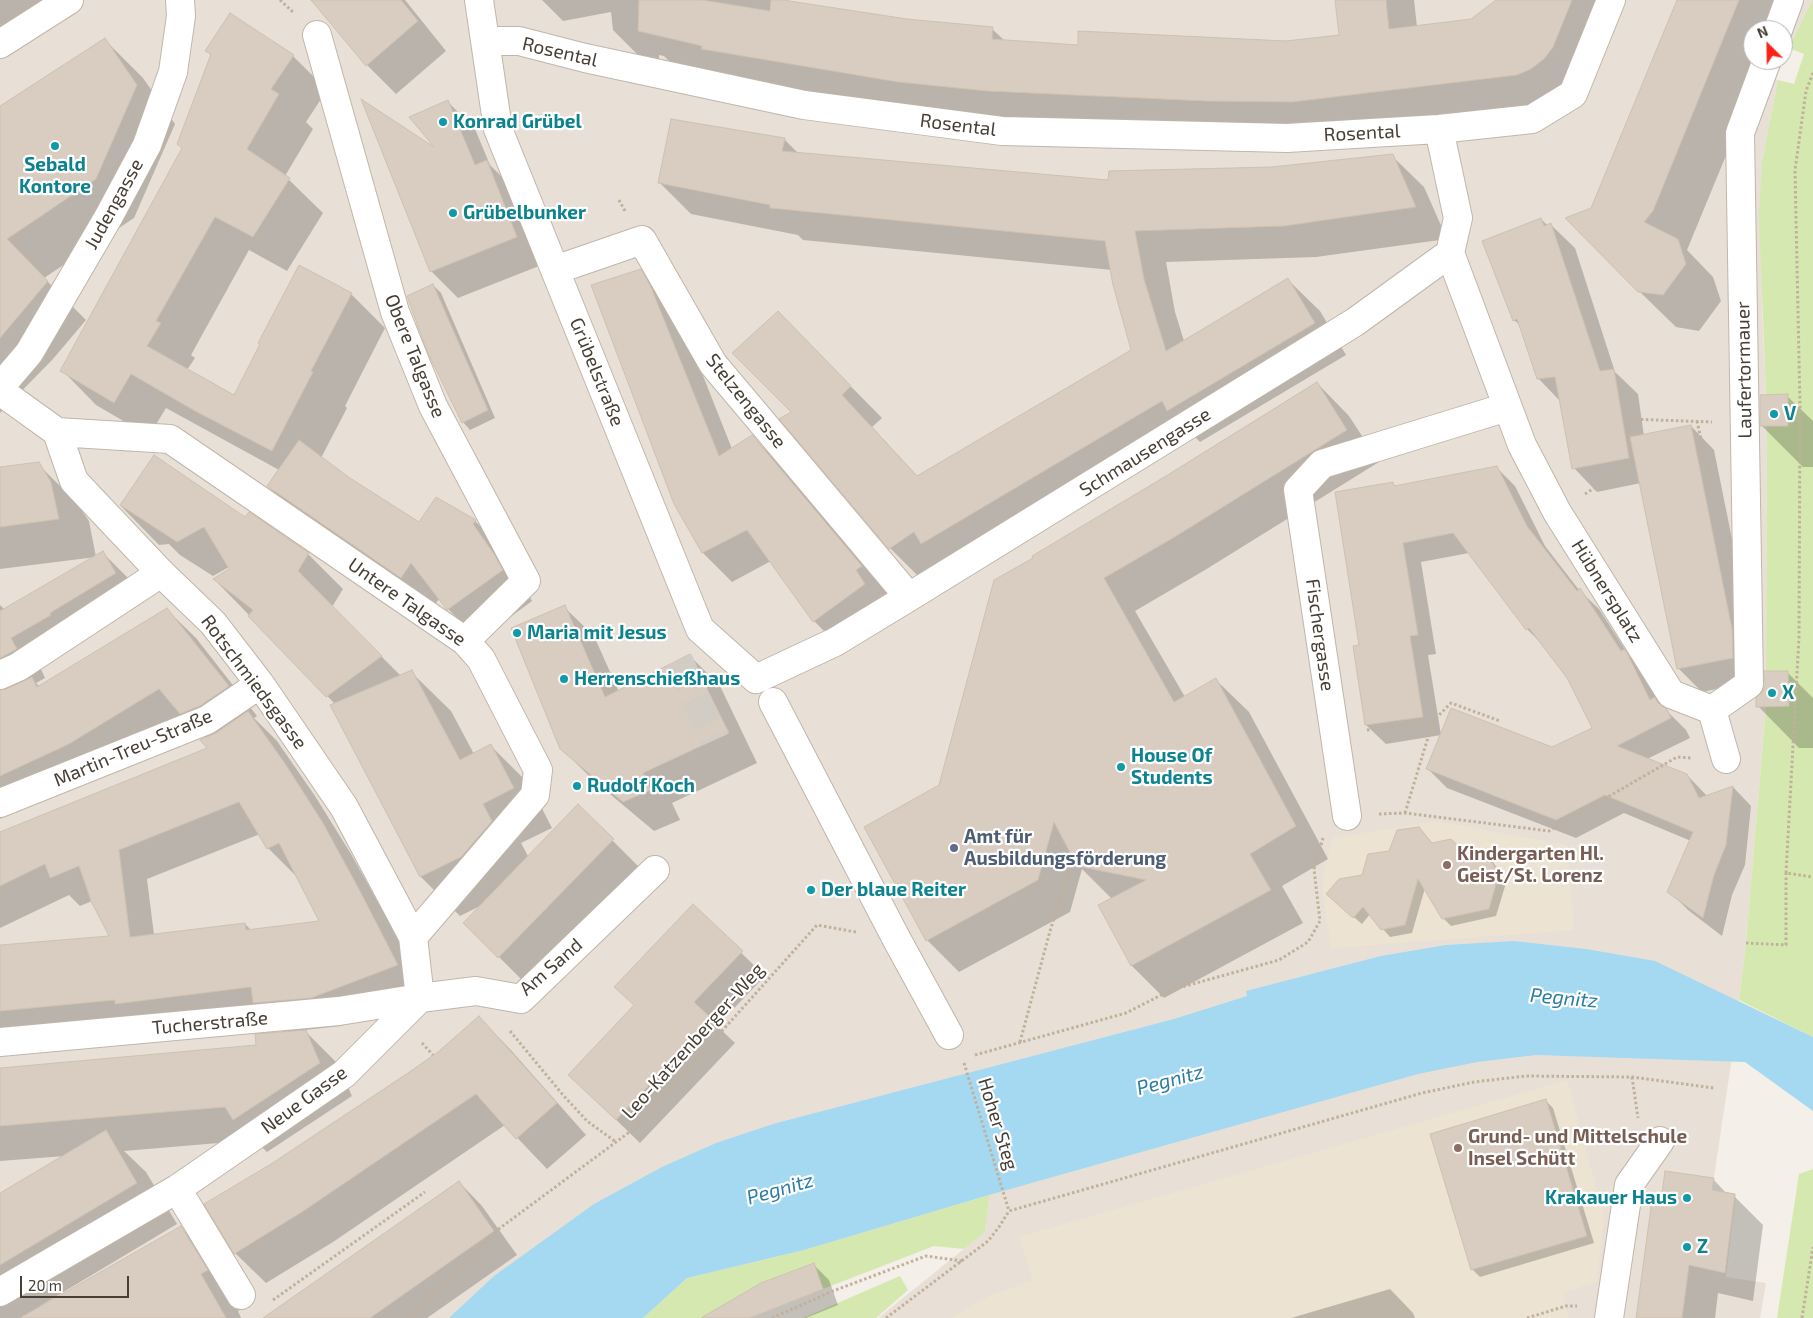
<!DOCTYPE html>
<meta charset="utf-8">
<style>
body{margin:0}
#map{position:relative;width:1813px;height:1318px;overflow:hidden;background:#f4efe8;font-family:"Exo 2",sans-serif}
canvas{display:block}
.north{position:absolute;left:1743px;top:20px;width:50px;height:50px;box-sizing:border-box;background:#fff;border:1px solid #b5b2af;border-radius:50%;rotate:337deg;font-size:14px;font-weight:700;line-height:20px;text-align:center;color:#473f36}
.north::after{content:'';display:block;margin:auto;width:18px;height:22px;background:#fb2318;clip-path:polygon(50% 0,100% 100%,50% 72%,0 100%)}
.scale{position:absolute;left:20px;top:1276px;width:109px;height:22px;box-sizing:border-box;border:2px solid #473f36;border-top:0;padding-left:6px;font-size:15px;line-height:18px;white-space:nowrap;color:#473f36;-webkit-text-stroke:4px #fff;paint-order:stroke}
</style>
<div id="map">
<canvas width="1813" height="1318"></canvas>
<div class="north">N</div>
<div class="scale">20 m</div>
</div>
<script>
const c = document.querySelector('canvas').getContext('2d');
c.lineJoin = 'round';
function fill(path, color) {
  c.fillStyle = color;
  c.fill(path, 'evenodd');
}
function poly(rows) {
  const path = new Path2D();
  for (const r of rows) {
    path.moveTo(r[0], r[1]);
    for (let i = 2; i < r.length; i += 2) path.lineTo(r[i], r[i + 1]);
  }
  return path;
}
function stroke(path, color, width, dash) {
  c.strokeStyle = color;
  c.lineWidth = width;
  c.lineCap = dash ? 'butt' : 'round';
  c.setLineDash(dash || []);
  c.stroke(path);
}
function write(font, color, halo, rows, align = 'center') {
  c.font = font + ' "Exo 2",sans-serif';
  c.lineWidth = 4.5;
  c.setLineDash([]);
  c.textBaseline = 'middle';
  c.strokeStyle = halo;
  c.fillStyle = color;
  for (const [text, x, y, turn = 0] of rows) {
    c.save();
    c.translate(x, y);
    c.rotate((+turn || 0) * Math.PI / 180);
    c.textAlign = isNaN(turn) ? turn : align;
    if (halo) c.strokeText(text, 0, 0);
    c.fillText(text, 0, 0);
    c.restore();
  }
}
const residential = poly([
 [0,0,1812,0,1789,48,1783,47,1783,30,1753,30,1753,60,1770,77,1778,80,1762,161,1762,308,1766,395,1759,395,1759,426,1767,426,1766,671,1756,672,1757,707,1766,707,1746,943,1731,1064,1712,1190,1736,1194,1726,1277,1766,1283,1760,1318,878,1318,985,1232,988,1195,804,1250,687,1278,643,1318,0,1318]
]);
const education = poly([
 [1436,821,1567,845,1574,930,1331,948,1322,885,1332,838],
 [1567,1080,1604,1216,1597,1282,1562,1293,1569,1318,951,1318,987,1297,1033,1280,1019,1237]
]);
const green = poly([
 [1812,0,1813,0,1813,1037,1739,1000,1746,943,1766,707,1789,706,1788,671,1766,671,1767,426,1788,425,1788,394,1766,395,1759,217,1762,161,1778,80,1794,84,1804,54,1789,48],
 [1813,1169,1813,1318,1777,1318,1799,1174],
 [989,1195,985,1232,964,1249,934,1246,823,1289,813,1263,761,1283,717,1309,722,1318,643,1318,687,1278,804,1250],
 [900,1276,908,1290,876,1318,803,1318]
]);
const water = poly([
 [1514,941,1586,949,1655,961,1813,1037,1813,1111,1745,1062,1536,1055,1477,1062,1418,1074,989,1195,804,1250,687,1278,643,1318,449,1318,494,1276,594,1204,662,1167,716,1143,773,1124,1174,1019,1247,996,1246,991,1381,956,1446,945]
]);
const shadow = poly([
 [0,0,48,0,0,34],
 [313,0,405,0,446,51,396,94,367,65],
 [542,0,776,0,906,20,992,29,1005,41,1079,47,1286,42,1341,36,1336,0,1414,0,1417,27,1471,20,1498,0,1618,0,1564,102,1326,134,1021,124,736,82,672,64,664,56,659,55,659,63,646,63,613,30,611,12,563,21],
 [1679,0,1797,0,1783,30,1753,30,1753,60,1765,61,1687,250,1713,277,1721,301,1699,331,1676,327,1639,291,1592,208],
 [105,40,143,78,175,124,134,218,44,278,86,320,53,359,0,413,0,107],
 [207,51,293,56,327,90,306,122,313,129,285,176,323,213,287,271,249,250,191,355,195,358,187,370,234,397,351,294,385,328,345,406,347,408,321,458,349,479,420,524,475,521,506,552,532,601,479,640,448,609,440,598,432,608,299,517,268,486,279,470,166,408,149,436,96,405,62,370,183,149,211,55],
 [448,102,475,129,490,165,514,189,544,264,458,298,431,271],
 [672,121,785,140,799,154,1109,182,1272,168,1392,156,1424,187,1447,239,1316,257,1166,262,1175,312,1184,341,1288,280,1320,311,1346,355,1200,442,1192,434,921,579,890,548,793,412,809,344,882,418,872,427,918,477,1132,350,1112,270,803,240,798,235,691,214,659,182],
 [1541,219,1548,226,1551,225,1575,248,1615,372,1638,394,1644,436,1691,426,1714,450,1755,653,1756,681,1702,692,1678,668,1641,483,1597,492,1574,468,1560,401,1538,378,1522,327,1514,320],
 [640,270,670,300,679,315,732,449,752,437,782,466,891,596,843,650,814,621,771,561,732,582,703,553,675,503],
 [433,285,441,293,495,418,470,430,463,422],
 [1317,383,1349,416,1379,462,1205,570,1135,611,1185,697,1216,680,1249,712,1328,859,1282,886,1303,923,1164,998,1132,966,1099,905,1112,899,1082,869,1070,912,959,972,927,940,940,786,1035,559],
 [1787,396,1813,421,1813,467,1803,467,1762,426],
 [155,457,245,519,249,514,308,554,343,589,332,607,401,676,411,672,451,711,474,754,491,746,530,785,552,828,521,843,529,858,578,806,643,871,530,988,465,923,482,905,460,916,421,877,332,705,335,704,215,580,231,570,229,567,213,576,180,555,169,544,159,545,121,506],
 [38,464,76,502,89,521,96,557,103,553,132,582,144,602,78,643,79,644,40,667,45,678,36,683,40,687,166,609,196,638,257,716,254,718,277,741,315,796,351,854,389,922,426,995,341,1026,304,1030,338,1064,352,1096,267,1152,254,1140,124,1151,146,1172,177,1224,40,1306,41,1308,181,1228,218,1265,244,1308,238,1311,241,1318,0,1318,0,1195,65,1156,0,1161,0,1069,258,1046,284,1033,269,1017,0,1043,0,946,111,937,92,901,80,906,69,895,0,928,0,833,209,749,206,738,186,719,98,772,0,819,0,605,4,609,96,557,0,569,0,470],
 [260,834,268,848,297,877,321,922,252,931,245,924,154,935,147,879],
 [1496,467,1515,486,1545,546,1579,590,1599,609,1630,657,1643,670,1662,706,1686,730,1690,738,1647,759,1687,775,1707,796,1733,787,1751,806,1745,865,1732,895,1722,936,1688,910,1669,891,1691,841,1624,813,1576,838,1447,788,1428,769,1441,735,1386,744,1366,725,1361,646,1393,484,1396,487],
 [1469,553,1527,629,1542,644,1568,678,1594,728,1552,749,1441,735,1428,655,1436,654,1421,562],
 [564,607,594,636,619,692,690,656,720,686,757,763,672,803,680,820,654,831,592,779,562,749],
 [1787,672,1813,698,1813,748,1799,748,1758,706],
 [1426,836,1433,844,1467,857,1484,852,1492,860,1506,883,1496,916,1451,926,1443,918,1425,888,1412,933,1390,937,1370,914,1362,924,1335,901,1390,852],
 [693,906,765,976,717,1026,735,1043,640,1143,570,1075,635,1006],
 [479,1018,509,1048,586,1135,547,1169,505,1125,333,1242,266,1283,235,1253,272,1165,439,1052],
 [1546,1101,1553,1108,1594,1243,1480,1277,1472,1269],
 [1713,1179,1728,1195,1734,1196,1763,1225,1753,1301,1718,1293,1715,1318,1637,1318,1662,1203],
 [459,1182,482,1206,517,1255,427,1318,266,1318],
 [813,1264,829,1280,838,1305,806,1318,704,1318],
 [1390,1289,1413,1313,1415,1318,1291,1318]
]);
const building = poly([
 [311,0,401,0,418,21,366,66,311,0],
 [639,0,702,0,770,11,771,0,783,0,907,19,993,27,992,39,1078,45,1078,31,1286,41,1339,35,1335,0,1386,0,1389,29,1471,19,1496,0,1572,0,1553,47,1544,59,1531,69,1517,75,1292,102,1206,101,987,91,898,82,701,49,702,46,638,31,639,0],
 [1677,0,1739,0,1653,211,1644,222,1678,239,1686,264,1663,295,1638,292,1565,218,1591,208,1677,0],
 [230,13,294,55,271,89,279,94,247,149,290,178,253,237,215,217,156,321,161,323,147,346,234,395,260,344,258,343,299,265,352,293,311,371,313,372,272,451,195,411,131,374,114,403,60,371,182,148,177,144,211,54,205,51,230,13],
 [105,38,137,85,96,179,7,239,48,281,0,338,0,106,105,38],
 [361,99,434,147,409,117,448,100,475,165,487,160,517,237,430,272,361,99],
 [671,119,785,138,782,151,1108,180,1109,171,1272,167,1393,154,1416,207,1284,226,1135,231,1144,279,1166,351,1288,278,1315,323,1167,411,1162,401,921,544,914,532,889,549,779,419,791,412,732,353,778,311,851,386,842,395,917,476,1131,350,1113,285,1105,241,770,208,770,205,658,183,671,119],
 [1541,218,1544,226,1551,223,1600,371,1614,369,1629,458,1572,469,1555,377,1537,379,1517,319,1513,321,1482,241,1541,218],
 [641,269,650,285,719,456,752,435,862,566,856,570,865,584,813,622,747,530,702,553,674,504,591,285,641,269],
 [433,284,488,410,462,423,427,351,407,296,433,284],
 [1317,382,1347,430,1173,538,1104,578,1174,702,1216,678,1296,826,1250,854,1271,890,1131,966,1098,905,1146,880,1077,866,1054,822,1038,880,926,941,864,827,939,785,994,580,1033,558,1032,556,1166,476,1317,382],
 [1788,394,1788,426,1760,426,1760,395,1788,394],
 [1691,425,1732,629,1733,658,1677,669,1630,437,1691,425],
 [299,440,350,478,419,522,436,497,476,520,473,524,494,554,503,570,447,610,411,563,401,578,267,486,299,440],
 [154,455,245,517,249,512,309,553,298,571,382,656,326,697,248,616,253,610,213,579,229,569,204,527,177,542,120,505,154,455],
 [39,462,51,482,59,519,0,527,0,467,39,462],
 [1497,466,1527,526,1577,591,1580,588,1621,651,1625,649,1650,700,1655,697,1658,703,1667,709,1671,718,1617,746,1687,774,1699,798,1733,786,1726,845,1714,875,1703,918,1667,892,1693,832,1605,795,1556,820,1426,769,1451,708,1552,747,1592,728,1567,678,1529,628,1526,630,1453,533,1403,543,1418,635,1410,636,1423,717,1365,725,1353,646,1359,645,1335,492,1393,482,1394,486,1497,466],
 [103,551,116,573,50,613,51,615,11,638,17,649,0,658,0,611,103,551],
 [565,605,605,697,690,654,729,733,643,773,651,790,623,802,560,749,511,628,565,605],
 [167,608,229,686,200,706,180,714,159,689,69,744,0,776,0,690,6,689,32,677,37,687,167,608],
 [412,670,460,760,491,744,514,788,483,804,492,821,461,857,420,877,330,705,412,670],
 [1764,671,1788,671,1789,706,1756,707,1756,698,1763,691,1765,684,1764,671],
 [248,711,286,765,323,823,360,891,398,965,311,998,253,1003,251,987,115,1004,115,1000,0,1011,0,945,109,936,91,901,79,866,50,878,45,864,0,886,0,832,207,748,200,740,216,733,248,711],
 [239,802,267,849,279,843,319,921,246,930,245,923,130,937,119,850,239,802],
 [578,804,614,839,498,958,463,923,578,804],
 [1419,827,1432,843,1451,839,1468,855,1485,851,1499,874,1489,909,1442,919,1418,879,1405,925,1381,930,1363,907,1353,918,1326,894,1339,879,1362,875,1368,854,1389,851,1397,830,1419,827],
 [693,904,743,951,694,1002,712,1019,616,1120,568,1075,634,1005,614,987,693,904],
 [479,1016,557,1103,516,1139,476,1094,302,1212,234,1254,204,1204,271,1164,408,1073,438,1052,479,1016],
 [306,1030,320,1063,233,1120,225,1107,0,1126,0,1068,256,1045,255,1034,306,1030],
 [1546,1099,1587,1236,1471,1270,1430,1134,1546,1099],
 [106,1130,137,1183,0,1265,0,1193,106,1130],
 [1665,1171,1714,1178,1712,1190,1735,1194,1725,1273,1689,1265,1682,1318,1636,1318,1652,1200,1661,1201,1665,1171],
 [459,1181,494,1231,370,1318,263,1318,459,1181],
 [181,1226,208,1270,201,1274,226,1318,20,1318,181,1226],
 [814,1263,823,1289,750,1318,701,1318,761,1283,814,1263]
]);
const minorTunnel = poly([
 [679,660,714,740]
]);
const path = poly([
 [280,0,294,13],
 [1813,73,1806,91,1795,170,1800,407,1799,637,1786,873,1813,877],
 [619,200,625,211],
 [1697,421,1711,484],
 [1628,438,1630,419,1712,422],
 [1585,494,1633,463,1632,457],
 [1367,730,1433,721],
 [1405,813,1433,721,1451,703,1500,721],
 [1379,814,1405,813,1549,831,1677,757,1691,758],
 [1746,943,1786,945,1786,873],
 [510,1031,563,1095,587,1121,616,1142],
 [1020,1042,1050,931,1071,865],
 [422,1043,433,1055],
 [975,1055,1126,1013,1171,990,1279,960,1308,942,1320,921,1314,869,1323,838],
 [964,1063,1009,1211],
 [1632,1077,1638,1118],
 [273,1300,425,1192],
 [410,1318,500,1228,635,1128,817,925,856,932],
 [772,1318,833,1291,926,1256,962,1261],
 [886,1318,988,1241,999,1227,1009,1211,1422,1093,1474,1082,1526,1076,1632,1077,1714,1088],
 [1527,1318,1566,1306,1577,1306],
 [1802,1318,1813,1247]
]);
const minor = poly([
 [479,0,498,129,700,629,756,679,835,642,909,597,1355,322,1450,253],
 [1778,30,1789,0],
 [317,35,395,312,433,406,526,581,465,641],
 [485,41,519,41,585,58,804,105,1002,131,1287,138,1439,129,1532,119,1573,94,1611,0],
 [0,44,69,0],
 [1439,129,1458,218,1450,253,1522,445,1557,512,1671,694,1712,710],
 [555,270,642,240,713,364,909,597],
 [0,387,29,353,109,216,147,145,173,72,181,16,180,0],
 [0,391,57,432,74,481,161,573,213,623,260,684,344,807,413,937,420,998],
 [57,432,170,439,465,641,481,659,538,770,535,795,413,937],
 [0,675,18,667,161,573],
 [773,702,896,938,949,1035],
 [1712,710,1749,684,1740,133,1767,60],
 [1712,710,1726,759],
 [0,803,207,720,260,684],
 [1347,816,1298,490,1322,464,1507,407],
 [0,1042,339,1011,420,998,476,991,521,999,655,870],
 [177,1189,241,1295],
 [0,1292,177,1189,344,1074,420,998],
 [1609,1318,1629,1185,1660,1141]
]);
const markers = [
 [443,122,5,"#0f9aa8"],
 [55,146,5,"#0f9aa8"],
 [453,213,5,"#0f9aa8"],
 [1774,414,5,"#0f9aa8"],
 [517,633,5,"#0f9aa8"],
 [564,679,5,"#0f9aa8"],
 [1772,693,5,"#0f9aa8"],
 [1121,767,5,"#0f9aa8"],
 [577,786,5,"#0f9aa8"],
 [954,848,5,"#5c6f8a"],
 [1447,865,5,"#8d6e63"],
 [811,890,5,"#0f9aa8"],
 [1458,1148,5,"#8d6e63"],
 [1687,1198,5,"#0f9aa8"],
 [1687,1247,5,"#0f9aa8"]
];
const streetNames = [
 ["Rosental",560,52,13],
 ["Rosental",958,125,7],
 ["Rosental",1362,133,-3],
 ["Judengasse",114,204,-61],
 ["Obere Talgasse",415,356,68],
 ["Laufertormauer",1744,370,-91],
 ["Grübelstraße",597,372,68],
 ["Stelzengasse",746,401,51],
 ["Schmausengasse",1145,452,-32],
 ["Hübnersplatz",1607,591,58],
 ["Untere Talgasse",407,602,35],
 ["Fischergasse",1320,635,82],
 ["Rotschmiedsgasse",254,682,53],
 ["Martin-Treu-Straße",133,748,-23],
 ["Am Sand",551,967,-41],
 ["Tucherstraße",210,1023,-5],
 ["Leo-Katzenberger-Weg",693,1041,-48],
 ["Neue Gasse",304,1100,-36],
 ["Hoher Steg",998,1124,73]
];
const cultureNames = [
 ["Konrad Grübel",453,122],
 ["Sebald",55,165,"center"],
 ["Kontore",55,187,"center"],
 ["Grübelbunker",463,213],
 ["V",1784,414],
 ["Maria mit Jesus",527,633],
 ["Herrenschießhaus",574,679],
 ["X",1782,693],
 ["House Of",1131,756],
 ["Students",1131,778],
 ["Rudolf Koch",587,786],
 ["Der blaue Reiter",821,890],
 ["Krakauer Haus",1677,1198,"right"],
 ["Z",1697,1247]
];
const serviceNames = [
 ["Amt für",964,837],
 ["Ausbildungsförderung",964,859]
];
const educationNames = [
 ["Kindergarten Hl.",1457,854],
 ["Geist/St. Lorenz",1457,876],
 ["Grund- und Mittelschule",1468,1137],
 ["Insel Schütt",1468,1159]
];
const waterNames = [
 ["Pegnitz",1564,998,5],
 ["Pegnitz",1170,1080,-15],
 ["Pegnitz",780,1189,-16]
];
fill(residential, '#e8e0d6');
fill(education, '#ede3d2');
fill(green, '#d5e8b0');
fill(water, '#a4d9f1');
fill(shadow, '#0003');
fill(building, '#d9ccc0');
stroke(building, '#d0c1b0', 1);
stroke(minorTunnel, '#d1ccc4', 28, [28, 14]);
stroke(minor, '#c0b6aa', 30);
stroke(path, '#c1b09b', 3, [2.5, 2.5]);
stroke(minor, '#fff', 28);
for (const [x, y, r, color] of markers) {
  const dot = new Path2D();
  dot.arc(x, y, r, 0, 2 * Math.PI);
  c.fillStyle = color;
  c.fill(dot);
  stroke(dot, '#fff', 2);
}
write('19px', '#473f36', '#fff', streetNames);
write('bold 19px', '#0d838f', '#fff', cultureNames, 'left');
write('bold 19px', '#4e5e75', '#fff', serviceNames, 'left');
write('bold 19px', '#785e54', '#fff', educationNames, 'left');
write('italic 20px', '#2c7da4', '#fff', waterNames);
</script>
